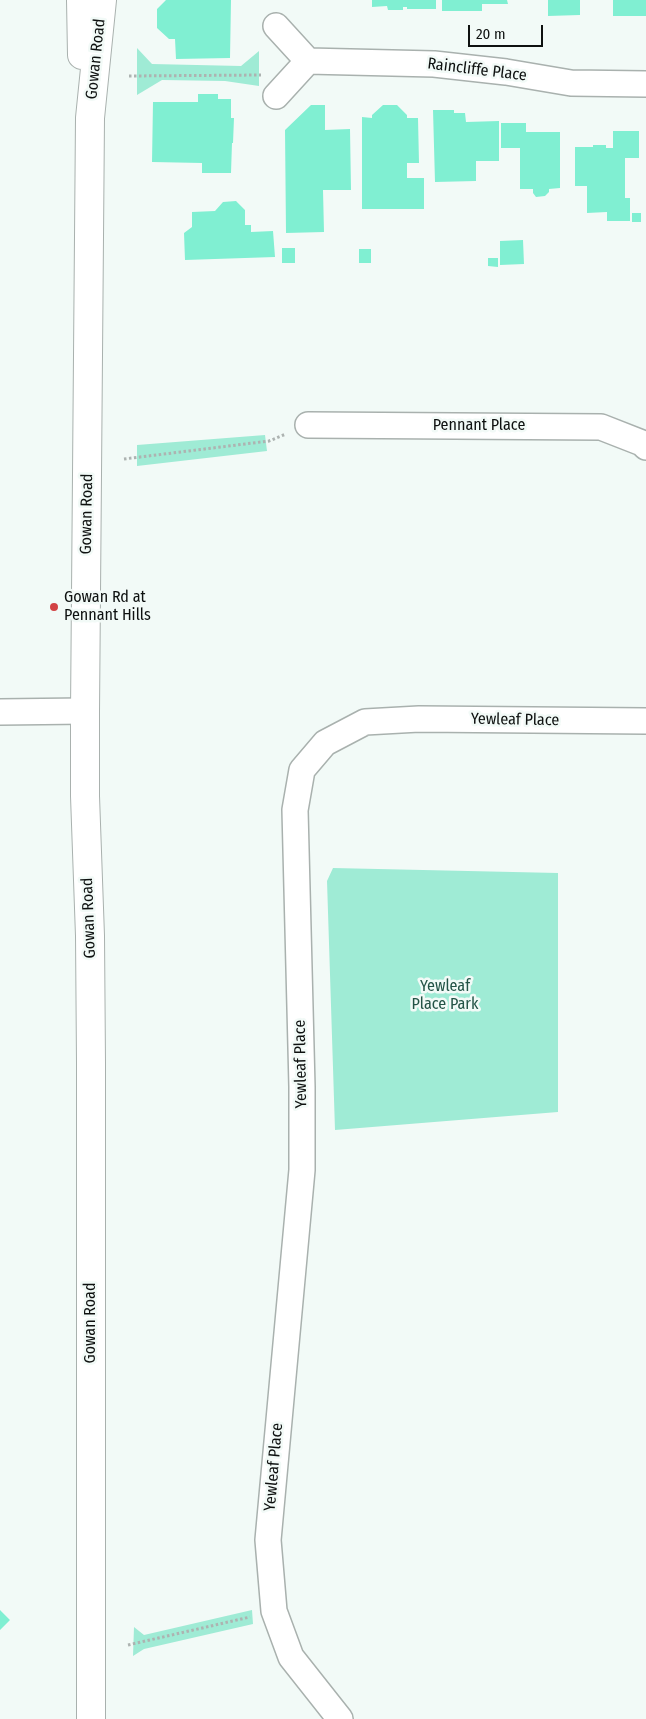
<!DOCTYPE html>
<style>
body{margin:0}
#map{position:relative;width:646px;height:1719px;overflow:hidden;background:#f2faf7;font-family:"Fira Sans Condensed",sans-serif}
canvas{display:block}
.scale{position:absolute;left:468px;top:25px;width:75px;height:22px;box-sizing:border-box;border:2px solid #0e1110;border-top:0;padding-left:6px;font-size:15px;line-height:18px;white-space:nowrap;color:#0e1110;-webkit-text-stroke:4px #f2faf7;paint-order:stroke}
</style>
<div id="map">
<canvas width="646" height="1719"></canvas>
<div class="scale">20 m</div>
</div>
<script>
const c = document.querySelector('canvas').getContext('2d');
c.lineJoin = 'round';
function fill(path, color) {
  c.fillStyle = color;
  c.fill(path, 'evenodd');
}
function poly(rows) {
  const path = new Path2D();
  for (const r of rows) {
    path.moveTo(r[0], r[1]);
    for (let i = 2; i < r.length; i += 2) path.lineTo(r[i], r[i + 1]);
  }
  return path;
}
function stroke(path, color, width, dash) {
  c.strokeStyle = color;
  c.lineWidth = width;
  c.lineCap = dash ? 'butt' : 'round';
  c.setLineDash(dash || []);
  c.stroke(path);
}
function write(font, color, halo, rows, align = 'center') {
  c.font = font + ' "Fira Sans Condensed",sans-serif';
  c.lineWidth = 5;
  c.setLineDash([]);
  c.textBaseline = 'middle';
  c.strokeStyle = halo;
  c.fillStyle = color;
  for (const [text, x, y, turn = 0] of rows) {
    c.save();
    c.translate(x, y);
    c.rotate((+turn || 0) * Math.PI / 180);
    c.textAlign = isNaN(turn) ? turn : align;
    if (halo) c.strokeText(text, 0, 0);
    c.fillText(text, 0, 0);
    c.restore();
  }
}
const green = poly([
 [137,48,152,64,241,66,259,51,259,86,225,81,162,80,137,95],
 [265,435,267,451,137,466,137,445],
 [333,868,558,873,558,1112,335,1130,327,881],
 [252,1610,253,1624,144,1649,133,1656,134,1627,144,1635]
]);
const building = poly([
 [166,0,231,0,230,58,176,59,175,39,169,39,157,28,157,9],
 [372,0,436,0,436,9,407,9,407,7,403,7,403,10,388,10,387,6,372,7],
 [442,0,507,0,508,4,482,4,482,11,442,11],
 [548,0,580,0,580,15,548,16],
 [613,0,646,0,646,16,613,16],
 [198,94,218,94,218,99,231,99,231,118,234,118,233,143,232,143,231,173,202,173,202,163,152,162,153,102,198,102],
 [311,105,325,105,325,130,350,129,351,190,323,190,324,232,286,233,285,130],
 [383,105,397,105,407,115,407,118,418,118,419,163,407,163,407,178,424,178,424,209,362,209,362,117,372,118,372,115],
 [433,110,454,110,454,113,465,113,466,122,499,121,499,161,476,161,476,181,435,182],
 [501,123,526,123,526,132,560,132,560,188,549,189,549,192,545,196,536,197,533,193,533,189,520,189,520,148,501,148],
 [613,131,639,131,639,158,625,158,625,198,630,198,630,221,607,221,607,212,587,213,587,186,575,186,575,147,593,147,593,145,606,145,606,148,613,148],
 [236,201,245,210,245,225,251,225,251,232,273,231,275,257,185,260,184,233,192,227,192,212,215,211,223,202],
 [632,213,641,213,641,222,632,222],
 [523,240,524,264,500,265,500,241],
 [282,248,295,248,295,263,282,263],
 [359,249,371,249,371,263,359,263],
 [488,258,498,258,498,267,488,266],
 [0,1610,10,1620,0,1630]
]);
const path = poly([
 [129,76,261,75],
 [124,459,269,441,286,434],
 [128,1645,250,1617]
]);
const street = poly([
 [276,26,308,61],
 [276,96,308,61,434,64,506,72,571,83,646,84],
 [308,425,601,427,642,443,646,447],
 [0,712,85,711],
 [340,1719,291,1657,274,1611,268,1540,302,1170,302,1087,295,810,302,770,325,743,365,722,419,719,646,721]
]);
const secondary = poly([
 [81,0,82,55],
 [91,1719,91,1063,90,936,85,796,85,711,90,118,102,0]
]);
const markers = [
 [54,607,5,"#d24244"]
];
const streetNames = [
 ["Gowan Road",96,59,-84],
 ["Raincliffe Place",477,70,7],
 ["Pennant Place",479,426],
 ["Gowan Road",87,514,-89],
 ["Yewleaf Place",515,720,1],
 ["Gowan Road",89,918,-92],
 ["Yewleaf Place",301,1064,-91],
 ["Gowan Road",91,1323,-90],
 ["Yewleaf Place",274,1467,-85]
];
const poiNames = [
 ["Gowan Rd at",64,598],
 ["Pennant Hills",64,616]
];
const parkNames = [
 ["Yewleaf",445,987],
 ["Place Park",445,1005]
];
fill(green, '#9febd5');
fill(building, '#80efd2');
stroke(street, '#a9b1ae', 28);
stroke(secondary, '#a9b1ae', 30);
stroke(path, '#adb3b1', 3, [2.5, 2.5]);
stroke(street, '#fff', 25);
stroke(secondary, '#fff', 28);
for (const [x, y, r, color] of markers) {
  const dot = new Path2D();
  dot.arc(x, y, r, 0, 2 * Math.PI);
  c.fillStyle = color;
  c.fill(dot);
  stroke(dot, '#f2faf7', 2);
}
write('16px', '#0e1110', '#f2faf7', streetNames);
write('16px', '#0e1110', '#f2faf7', poiNames, 'left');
write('16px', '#235346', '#f2faf7', parkNames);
</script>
